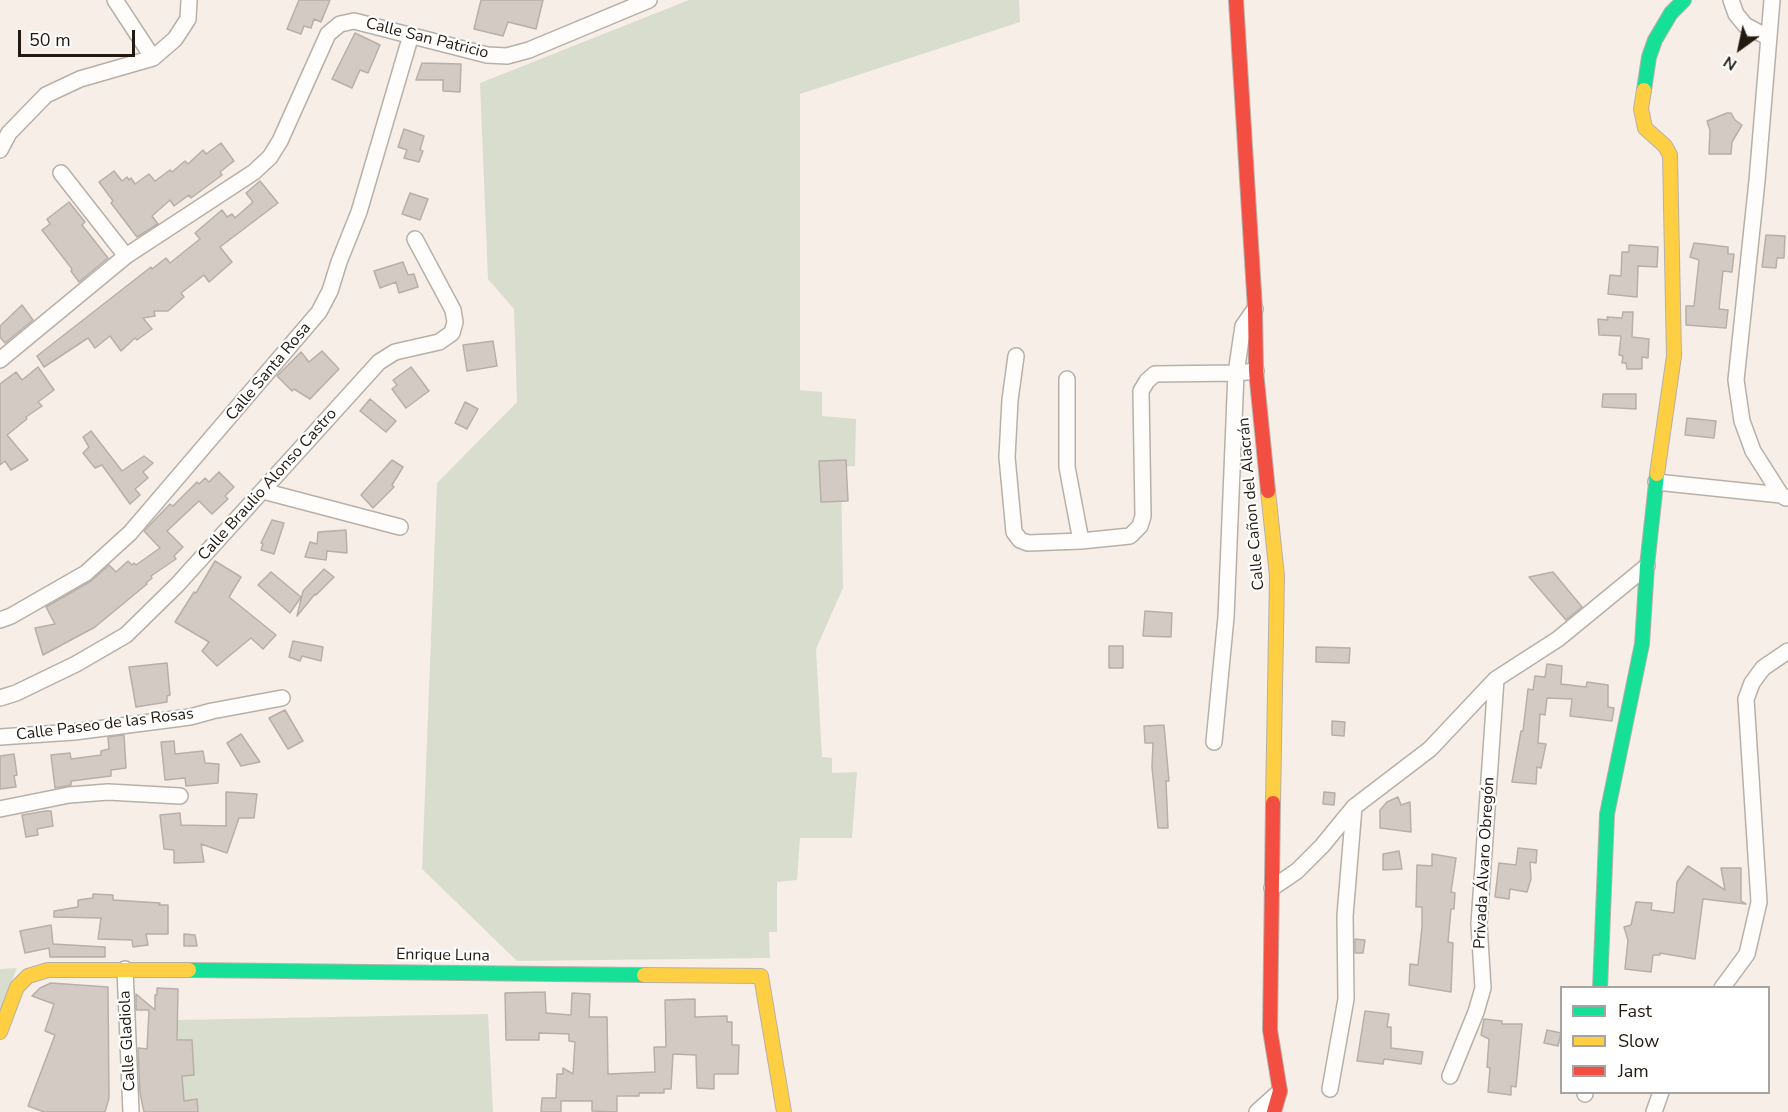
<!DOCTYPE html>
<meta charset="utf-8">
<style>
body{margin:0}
#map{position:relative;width:1788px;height:1112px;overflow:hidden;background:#f7efe7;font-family:"Nunito Sans",sans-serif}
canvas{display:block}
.legend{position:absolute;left:1560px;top:986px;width:210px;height:108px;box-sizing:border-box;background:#fff;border:2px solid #a7a3a0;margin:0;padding:8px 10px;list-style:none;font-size:18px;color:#221911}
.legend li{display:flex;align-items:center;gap:12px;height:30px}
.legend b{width:30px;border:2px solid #a7a3a0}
.north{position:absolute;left:1710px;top:18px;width:60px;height:60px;-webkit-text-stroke:4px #fff;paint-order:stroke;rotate:213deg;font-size:16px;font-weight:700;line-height:24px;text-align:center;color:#221911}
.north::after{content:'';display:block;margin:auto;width:21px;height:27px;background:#221911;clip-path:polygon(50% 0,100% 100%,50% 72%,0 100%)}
.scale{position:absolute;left:18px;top:30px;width:117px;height:27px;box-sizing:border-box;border:3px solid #221911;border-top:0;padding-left:8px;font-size:18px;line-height:21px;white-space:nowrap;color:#221911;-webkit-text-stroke:4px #fff;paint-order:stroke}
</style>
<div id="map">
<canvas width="1788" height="1112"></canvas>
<ul class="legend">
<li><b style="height:8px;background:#16e098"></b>Fast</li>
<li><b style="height:8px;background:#ffcf43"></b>Slow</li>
<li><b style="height:8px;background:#f24e42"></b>Jam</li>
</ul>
<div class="north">N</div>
<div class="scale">50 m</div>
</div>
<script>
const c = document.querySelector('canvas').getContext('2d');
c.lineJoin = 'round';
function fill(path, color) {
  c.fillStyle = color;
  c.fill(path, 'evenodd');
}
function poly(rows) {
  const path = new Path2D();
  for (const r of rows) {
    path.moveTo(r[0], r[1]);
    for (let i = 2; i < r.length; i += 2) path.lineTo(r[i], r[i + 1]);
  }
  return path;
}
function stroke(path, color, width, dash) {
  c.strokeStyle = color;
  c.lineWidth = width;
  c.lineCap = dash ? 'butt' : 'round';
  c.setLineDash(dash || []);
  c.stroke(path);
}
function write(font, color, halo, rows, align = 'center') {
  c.font = font + ' "Nunito Sans",sans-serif';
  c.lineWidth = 4.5;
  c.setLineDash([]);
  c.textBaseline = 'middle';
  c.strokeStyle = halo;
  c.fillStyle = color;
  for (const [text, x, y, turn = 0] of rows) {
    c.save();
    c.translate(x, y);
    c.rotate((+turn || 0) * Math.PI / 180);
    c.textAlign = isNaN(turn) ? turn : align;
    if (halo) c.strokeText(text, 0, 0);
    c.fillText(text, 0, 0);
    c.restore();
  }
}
const green = poly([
 [689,0,1019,0,1020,22,800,94,800,390,822,392,822,416,856,419,855,466,841,467,843,588,816,649,822,757,832,758,832,773,857,772,852,838,800,838,797,880,777,882,777,932,769,932,770,958,517,961,422,869,437,483,517,402,514,309,488,279,480,83],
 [17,968,0,1010,0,969],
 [488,1014,493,1112,182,1112,177,1020]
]);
const building = poly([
 [299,0,330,0,321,22,314,19,311,28,304,26,301,34,287,29,299,0],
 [481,0,543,0,536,29,508,22,503,36,474,29,481,0],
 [355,33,380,45,368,73,360,70,352,88,332,79,355,33],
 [422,63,461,64,460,92,443,91,443,80,416,80,422,63],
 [1727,113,1731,113,1735,120,1742,125,1732,142,1731,154,1709,154,1710,130,1707,121,1727,113],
 [404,129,424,136,420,150,423,151,419,162,404,158,407,150,398,147,404,129],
 [221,143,234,161,220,172,222,175,191,198,189,195,174,206,170,200,152,216,158,224,137,237,111,203,113,201,99,182,114,171,122,181,127,177,129,180,131,178,135,184,149,174,155,181,170,170,172,172,185,161,188,164,203,150,206,154,221,143],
 [260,181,278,203,220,247,232,262,209,282,204,275,181,293,184,297,168,311,154,311,155,316,143,318,152,329,137,340,135,338,121,351,110,336,95,348,88,338,44,367,37,356,151,267,152,269,166,258,170,263,200,239,195,233,222,210,227,217,232,214,235,218,253,202,246,193,260,181],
 [410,193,428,199,420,220,402,214,410,193],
 [69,202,85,222,82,225,108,258,79,282,71,271,72,269,42,230,50,224,47,219,69,202],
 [1766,235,1785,236,1784,258,1777,258,1776,268,1762,267,1766,235],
 [1694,243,1728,247,1728,254,1734,254,1732,272,1723,271,1719,309,1728,310,1726,328,1686,325,1686,306,1694,306,1699,260,1690,257,1694,243],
 [1629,245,1658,247,1657,267,1638,266,1637,297,1608,294,1610,275,1621,276,1622,252,1629,252,1629,245],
 [403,262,408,275,414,274,418,287,399,293,396,282,380,288,374,271,403,262],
 [22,305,33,320,5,343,0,337,0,326,22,305],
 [1623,312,1633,312,1632,337,1649,339,1648,358,1642,357,1642,369,1627,369,1626,363,1622,363,1623,356,1619,355,1621,336,1599,335,1598,319,1608,320,1607,317,1622,318,1623,312],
 [493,341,497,366,467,371,463,345,493,341],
 [322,351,339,369,310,399,294,389,292,391,277,376,301,352,309,362,322,351],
 [38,367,54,390,38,402,42,406,26,417,27,419,7,435,28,460,11,470,5,461,0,465,0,384,16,372,22,380,38,367],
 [411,367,429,391,406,408,392,389,397,385,393,380,411,367],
 [1603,394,1636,394,1636,409,1602,407,1603,394],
 [370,399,396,421,386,432,360,411,370,399],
 [465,402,478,409,467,429,455,423,465,402],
 [1687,418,1716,421,1714,438,1685,435,1687,418],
 [91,431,122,471,144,456,153,463,143,472,148,478,135,489,140,495,130,504,102,465,95,468,83,453,89,447,83,437,91,431],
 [392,460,403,467,392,485,394,487,373,508,361,495,392,460],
 [846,460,848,501,821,502,819,461,846,460],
 [219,472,234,487,225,496,228,499,212,514,199,501,167,531,183,547,174,556,176,559,151,576,152,578,146,583,147,584,95,627,43,655,35,628,55,624,46,607,91,581,109,565,116,572,128,561,132,565,134,563,136,565,160,548,144,531,170,504,173,506,197,482,199,484,205,478,209,482,219,472],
 [272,520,284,523,274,554,261,550,263,544,261,543,272,520],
 [346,530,347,553,327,551,326,560,305,557,310,542,317,544,318,532,346,530],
 [215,561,241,577,229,597,276,635,263,649,251,638,217,666,202,651,209,642,175,622,194,592,196,593,215,561],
 [324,569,334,577,316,595,315,594,297,616,303,591,324,569],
 [271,572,301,597,290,613,258,585,271,572],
 [1553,572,1582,607,1566,620,1529,577,1553,572],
 [1145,611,1172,613,1171,637,1143,636,1145,611],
 [293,641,323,647,321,661,302,656,300,661,289,657,293,641],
 [1109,646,1123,646,1123,668,1109,668,1109,646],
 [1316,647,1350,648,1349,663,1316,662,1316,647],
 [167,663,170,695,167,696,167,702,136,707,129,667,167,663],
 [1547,664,1562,666,1561,684,1586,687,1587,682,1608,685,1608,707,1614,708,1612,721,1570,716,1572,699,1547,698,1545,715,1540,714,1538,743,1546,744,1541,768,1537,767,1536,784,1512,782,1521,731,1523,731,1528,689,1533,690,1535,676,1545,677,1547,664],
 [285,710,303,741,288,749,269,718,285,710],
 [1332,721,1345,722,1344,736,1332,735,1332,721],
 [1164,725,1169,781,1166,781,1168,828,1158,828,1152,767,1153,743,1145,743,1144,726,1164,725],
 [241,734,260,762,241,766,227,743,241,734],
 [124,735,126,768,111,770,111,776,71,781,71,785,55,788,51,755,70,753,71,759,101,755,101,751,109,749,108,737,124,735],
 [174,741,175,754,203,751,205,763,219,764,218,783,186,786,185,778,165,780,161,742,174,741],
 [14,754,17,775,14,776,16,787,0,789,0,756,14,754],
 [226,792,257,794,254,818,239,818,227,853,201,844,204,862,174,863,174,850,164,849,160,815,180,813,181,825,226,826,226,792],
 [1324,792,1335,793,1334,805,1323,804,1324,792],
 [1398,797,1401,805,1410,802,1411,832,1380,828,1380,810,1387,802,1398,797],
 [46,811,51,811,53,826,37,829,38,835,26,837,22,815,46,811],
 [1518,848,1537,850,1536,863,1530,862,1531,879,1527,892,1510,889,1509,899,1495,897,1499,863,1516,865,1518,848],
 [1399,851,1402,869,1383,870,1383,854,1399,851],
 [1432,854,1456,858,1451,892,1455,893,1454,909,1451,909,1448,942,1453,943,1451,992,1409,985,1410,964,1418,965,1422,927,1422,907,1416,907,1417,865,1432,866,1432,854],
 [1688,866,1725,890,1721,868,1741,868,1741,901,1746,904,1703,899,1695,959,1660,953,1660,955,1653,955,1651,972,1625,969,1628,940,1624,927,1631,925,1636,902,1652,903,1651,910,1674,913,1677,882,1688,866],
 [93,894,113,895,113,900,160,903,159,905,168,905,168,934,146,934,148,945,133,947,132,940,98,939,101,918,54,917,54,911,78,907,78,900,93,898,93,894],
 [51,925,53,944,105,947,105,957,50,957,49,948,25,953,20,931,51,925],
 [184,934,195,935,197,946,184,946,184,934],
 [1355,939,1365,940,1363,953,1355,953,1355,939],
 [51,983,108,987,109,1098,105,1112,44,1112,28,1106,55,1035,45,1031,54,1004,32,996,40,988,51,983],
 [157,988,178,989,177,1040,192,1040,194,1075,182,1076,184,1101,197,1099,198,1112,144,1112,140,1093,138,1048,147,1049,149,1010,136,1010,136,994,155,1010,155,995,157,995,157,988],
 [545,992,546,1013,571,1015,572,993,590,994,589,1017,607,1017,608,1074,655,1072,654,1047,666,1047,665,1000,695,999,695,1017,727,1016,727,1022,732,1022,732,1045,739,1045,738,1074,714,1074,714,1089,697,1088,696,1055,673,1054,671,1089,664,1089,664,1093,639,1093,639,1096,617,1096,617,1112,592,1111,592,1101,561,1101,561,1112,541,1112,542,1098,556,1098,557,1074,563,1074,563,1068,573,1074,575,1042,569,1041,569,1034,539,1033,539,1040,506,1040,505,993,545,992],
 [1365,1011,1389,1014,1387,1027,1391,1027,1391,1048,1423,1052,1421,1064,1384,1059,1383,1064,1357,1061,1365,1011],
 [1484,1019,1502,1021,1502,1024,1522,1024,1516,1087,1511,1086,1511,1095,1488,1092,1490,1068,1487,1067,1489,1039,1481,1035,1484,1019],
 [1547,1030,1561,1033,1558,1046,1544,1043,1547,1030]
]);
const street = poly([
 [115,0,153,58],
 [1731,0,1736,14,1745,25,1769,38],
 [1772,0,1757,181,1736,380,1742,421,1753,451,1781,495],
 [0,150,9,133,46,95,80,79,153,58,175,39,188,19,189,0],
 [61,173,126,256],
 [1016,356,1010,400,1007,457,1014,532,1020,540,1028,543,1081,541,1130,536,1140,526,1143,516,1141,391,1147,381,1155,374,1236,373,1256,371],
 [0,360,126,256,254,172,270,157,280,141,328,34,340,24,354,21,487,55,507,56,529,50,649,0],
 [1067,379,1067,467,1081,541],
 [1656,482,1781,495,1786,498],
 [263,491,400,527],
 [0,620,11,616,86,573,130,533,319,312,330,291,339,262,359,212,411,35],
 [0,698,16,693,76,664,126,635,177,585,379,362,395,352,439,342,452,333,455,322,453,310,415,239],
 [0,737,74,732,190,717,212,711,282,698],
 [1214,742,1226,617,1236,373,1243,326,1255,309],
 [0,809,69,795,108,792,180,796],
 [1272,888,1297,871,1322,846,1354,807,1430,749,1496,679,1558,639,1647,566],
 [125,969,131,1112],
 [1722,988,1747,954,1759,902,1746,699,1752,683,1763,668,1788,651],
 [1450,1076,1476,1012,1483,988,1479,924,1496,679],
 [1330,1089,1346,999,1345,916,1354,807],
 [1585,1094,1585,1092],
 [1257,1112,1279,1092],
 [1654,1112,1661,1092]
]);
const fast = poly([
 [1644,90,1649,57,1655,40,1671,13,1684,0],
 [189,970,644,975],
 [1600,988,1607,814,1642,644,1647,566,1657,474]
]);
const slow = poly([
 [1644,90,1641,109,1645,128,1665,146,1670,155,1674,356,1657,474],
 [1268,491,1277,576,1273,803],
 [644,975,761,976,784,1112],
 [0,1032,17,987,28,976,48,970,189,970]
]);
const jam = poly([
 [1236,0,1255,309,1256,371,1268,491],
 [1273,803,1270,1030,1280,1091,1274,1112]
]);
const streetNames = [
 ["Calle San Patricio",427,39,14],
 ["Calle Santa Rosa",269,372,-50],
 ["Calle Braulio Alonso Castro",268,485,-48],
 ["Calle Cañon del Alacrán",1252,504,-95],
 ["Calle Paseo de las Rosas",105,725,-7],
 ["Privada Álvaro Obregón",1485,863,-87],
 ["Enrique Luna",443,956,1],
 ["Calle Gladiola",128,1041,-93]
];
fill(green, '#d9ddce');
fill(building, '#d3cbc3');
stroke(building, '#b7afa8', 1.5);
stroke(street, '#b8b0a8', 18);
stroke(fast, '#b8b0a8', 16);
stroke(slow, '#b8b0a8', 16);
stroke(jam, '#b8b0a8', 16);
stroke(street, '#fefdfb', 15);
stroke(fast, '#16e098', 14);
stroke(slow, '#ffcf43', 14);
stroke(jam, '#f24e42', 14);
write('16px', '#221911', '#fff', streetNames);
</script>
